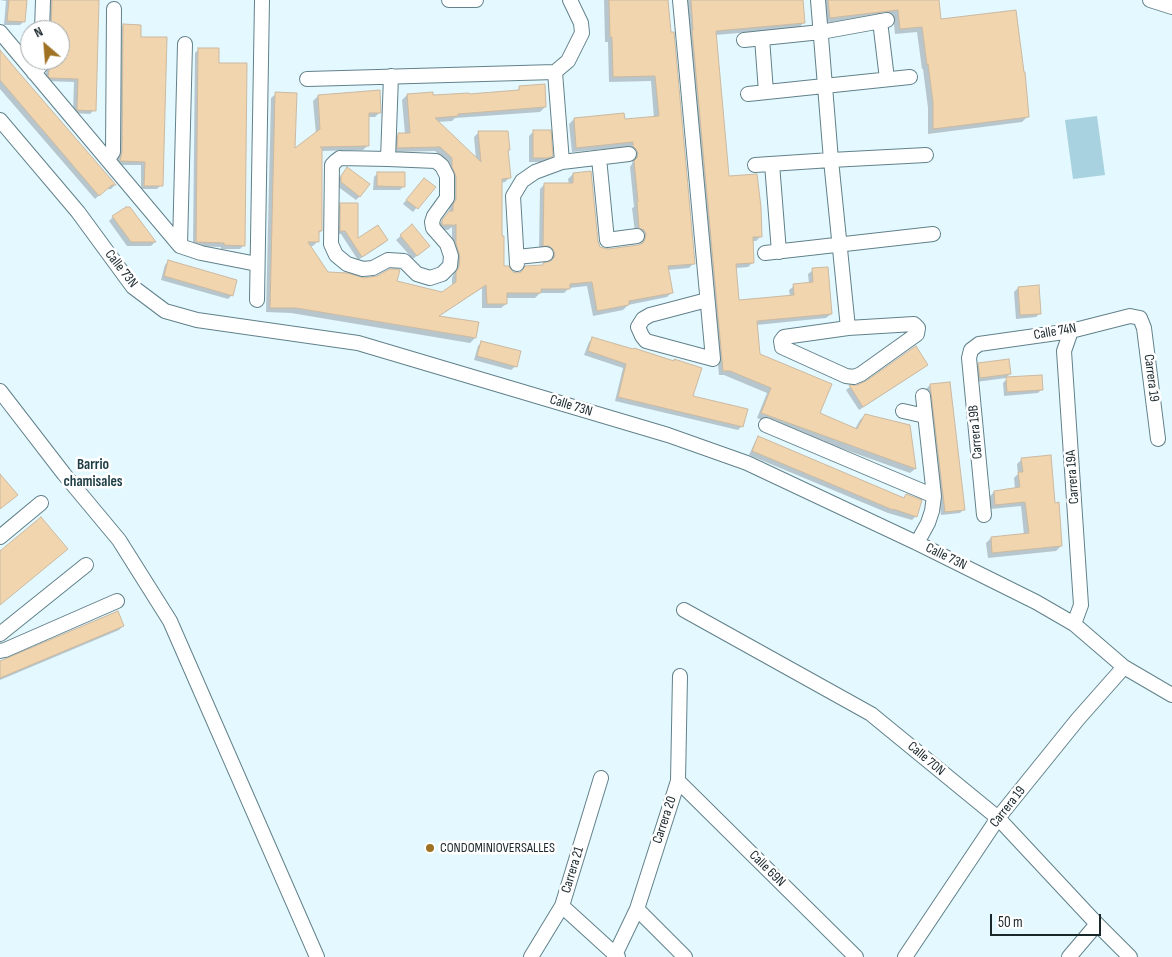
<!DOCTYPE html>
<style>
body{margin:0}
#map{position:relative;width:1172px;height:957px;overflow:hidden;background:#e4f8ff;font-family:"Sofia Sans Condensed",sans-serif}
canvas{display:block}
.north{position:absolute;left:20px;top:20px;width:50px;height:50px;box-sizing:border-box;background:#fff;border:1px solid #a3a8aa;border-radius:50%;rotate:333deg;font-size:14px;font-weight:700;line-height:20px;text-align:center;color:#19262a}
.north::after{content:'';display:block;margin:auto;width:18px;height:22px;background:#a07224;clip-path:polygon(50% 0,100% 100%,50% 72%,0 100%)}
.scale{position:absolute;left:990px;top:914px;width:111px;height:22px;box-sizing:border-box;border:2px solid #19262a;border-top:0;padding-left:6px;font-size:15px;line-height:18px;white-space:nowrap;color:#19262a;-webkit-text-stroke:4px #fff;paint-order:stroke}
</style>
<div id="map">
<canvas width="1172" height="957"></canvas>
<div class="north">N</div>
<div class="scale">50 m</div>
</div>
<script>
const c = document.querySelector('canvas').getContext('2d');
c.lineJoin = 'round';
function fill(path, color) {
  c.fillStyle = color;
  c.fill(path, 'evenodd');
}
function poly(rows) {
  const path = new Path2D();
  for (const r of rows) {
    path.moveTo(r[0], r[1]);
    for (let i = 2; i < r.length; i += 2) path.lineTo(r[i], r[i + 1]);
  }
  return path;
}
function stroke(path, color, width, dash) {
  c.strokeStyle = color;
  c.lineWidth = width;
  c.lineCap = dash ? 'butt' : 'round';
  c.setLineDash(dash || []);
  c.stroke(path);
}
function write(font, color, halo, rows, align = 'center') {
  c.font = font + ' "Sofia Sans Condensed",sans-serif';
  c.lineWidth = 5;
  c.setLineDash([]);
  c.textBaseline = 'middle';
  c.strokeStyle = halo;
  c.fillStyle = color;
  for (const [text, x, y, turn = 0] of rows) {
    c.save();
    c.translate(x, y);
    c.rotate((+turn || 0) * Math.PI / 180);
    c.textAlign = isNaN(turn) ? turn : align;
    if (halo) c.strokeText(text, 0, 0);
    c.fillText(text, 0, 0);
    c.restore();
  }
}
const green = poly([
 [1097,116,1105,175,1073,179,1065,120]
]);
const shadow = poly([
 [0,0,26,0,24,21,20,25,4,25,6,1],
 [48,0,98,0,94,110,90,114,73,113,74,82,46,81,45,75,47,69,45,60,60,60,60,30,47,30],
 [604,0,667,0,694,263,689,268,667,270,672,292,667,297,628,305,623,310,593,316,587,286,569,288,564,293,540,293,535,298,506,298,506,304,501,308,482,308,482,288,438,317,475,338,470,343,291,313,266,312,271,98,276,94,294,151,316,134,313,101,318,96,380,112,375,117,368,117,368,145,363,150,321,151,321,231,318,234,318,241,313,246,310,246,328,273,364,279,396,281,442,293,452,287,452,278,454,273,455,262,452,249,452,227,448,230,438,229,438,226,448,213,451,204,451,181,448,163,435,151,393,152,393,140,398,135,405,134,402,100,407,95,432,97,468,96,515,92,520,88,545,107,540,112,455,118,452,121,437,122,476,159,474,137,479,132,509,149,507,151,510,177,505,182,501,183,503,267,512,273,518,274,526,267,541,267,544,264,550,263,550,259,539,250,540,189,545,184,569,184,568,179,573,174,599,248,608,250,641,245,641,241,635,232,632,208,634,207,630,167,632,164,633,159,629,151,628,147,572,152,569,124,574,119,624,121,654,118,651,81,609,82,608,42,605,42],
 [686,0,802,0,803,23,799,28,715,35,727,178,761,236,756,241,752,241,753,262,748,267,735,268,738,301,790,296,789,290,794,286,809,284,808,274,813,270,831,314,826,318,756,325,759,355,818,414,855,429,860,420,865,415,909,426,915,469,910,473,757,418,767,393,724,375,719,375,687,36],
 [822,0,937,0,940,21,1028,116,1022,122,928,134,928,108,923,69,922,69,917,32,895,34,893,15,824,23],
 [123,25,140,38,161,185,157,189,141,189,141,165,117,165,118,157,119,30],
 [199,49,217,64,244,245,240,249,221,249,221,247,193,246,195,53],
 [0,52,115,185,111,189,106,189,95,199,0,89],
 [533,132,551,156,547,160,543,162,529,162,529,136],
 [343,173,360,196,356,200,337,186,337,181],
 [378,173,404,186,400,190,373,190,374,177],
 [420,183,434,187,413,212,403,204],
 [341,204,357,240,387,240,383,244,358,260,341,234,336,234,337,208],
 [130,208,155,242,151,246,127,246,109,221,113,217],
 [412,226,424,250,413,259,396,240],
 [169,261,232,295,228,299,161,280,165,265],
 [1018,288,1040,313,1036,317,1016,319,1014,292],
 [593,338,673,362,675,360,692,397,742,426,738,430,615,401,623,368,584,355,589,342],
 [482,342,516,366,511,370,474,360,478,346],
 [979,364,1010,374,1006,378,976,382,975,369],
 [926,365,922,369,859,410,846,390,850,387,857,386],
 [1007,379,1042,389,1038,393,1004,396,1003,383],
 [930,385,964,509,960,513,941,515,926,389],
 [759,437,903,498,906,495,916,516,912,520,888,513,749,455,755,442],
 [1022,459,1054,504,1061,546,1056,551,988,558,986,543,991,538,1024,535,1021,506,991,509,989,497,994,492,1015,489,1014,478,1018,474,1017,464],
 [123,626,119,630,0,680,0,662]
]);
const building = poly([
 [9,0,27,0,25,22,7,21,9,0],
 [52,0,99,0,96,111,77,110,78,79,50,78,48,76,51,60,60,60,60,30,51,30,52,0],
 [609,0,668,0,671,32,674,32,695,264,668,266,673,293,629,301,629,305,597,311,592,282,570,284,570,289,541,289,541,293,507,293,507,304,487,304,486,285,439,316,479,322,476,338,296,308,270,308,275,92,297,93,295,148,320,129,318,95,380,90,381,113,369,113,369,146,320,147,322,148,322,231,319,231,319,242,308,242,328,272,348,273,364,278,377,276,390,269,396,269,400,270,397,281,442,292,456,282,456,272,459,267,460,257,456,243,456,224,453,226,453,225,442,225,442,220,449,211,453,211,453,205,456,199,456,176,452,167,452,158,440,147,397,148,398,133,410,133,407,94,433,92,433,95,469,93,469,94,519,90,519,86,545,84,546,107,458,114,458,116,435,118,481,162,478,131,508,131,510,150,508,150,511,178,502,179,502,236,504,236,504,266,509,266,513,272,517,273,521,272,525,266,543,265,543,263,551,261,554,258,555,254,553,249,549,246,543,246,544,183,573,183,573,173,591,171,598,241,600,247,608,249,638,245,643,243,645,239,646,234,644,230,639,228,637,202,638,202,634,161,637,158,638,153,636,149,633,146,633,142,576,148,574,118,624,113,625,119,659,116,655,76,613,77,612,37,610,37,609,0],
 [691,0,803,0,805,23,716,31,729,176,757,174,761,207,762,237,753,237,754,263,736,264,739,300,794,295,793,284,813,282,812,268,828,267,832,314,757,321,760,354,832,384,820,413,857,429,865,414,910,425,916,469,761,413,771,388,730,371,723,371,692,30,693,30,691,0],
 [828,0,939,0,941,19,1016,10,1024,72,1025,72,1029,117,933,129,933,102,928,64,927,65,922,27,900,29,898,10,830,18,828,0],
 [123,24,141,25,141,37,167,37,163,186,144,186,145,162,120,161,122,152,123,24],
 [198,48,219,48,219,63,247,63,245,246,224,245,224,243,196,242,198,48],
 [0,50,15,68,116,185,112,185,99,196,0,80,0,50],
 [533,130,551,130,553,156,548,158,533,158,533,130],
 [347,167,370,184,360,197,341,182,341,176,347,167],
 [377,172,405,172,405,187,377,186,377,172],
 [424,178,436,187,418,209,406,200,424,178],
 [340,203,358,203,358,238,378,225,388,240,362,257,345,231,340,231,340,203],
 [126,207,130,207,156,242,131,242,112,216,126,207],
 [412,224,430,246,417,256,400,235,412,224],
 [168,260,237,280,233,296,164,276,168,260],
 [1039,285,1041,314,1020,315,1018,287,1039,285],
 [592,337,633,349,634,348,674,361,674,359,702,368,693,396,748,409,743,427,618,397,626,364,588,351,592,337],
 [481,341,521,351,517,367,477,356,481,341],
 [916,346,928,365,863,407,849,385,857,385,866,381,916,346],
 [1009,359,1011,374,980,378,978,363,1009,359],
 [1042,375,1043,390,1007,392,1006,377,1042,375],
 [950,382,965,510,945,512,930,384,950,382],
 [758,436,904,498,906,494,922,500,917,517,893,509,893,510,752,451,758,436],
 [1051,455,1055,503,1059,502,1062,546,992,553,991,537,1029,533,1025,502,995,505,994,491,1020,487,1018,472,1023,472,1021,458,1051,455],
 [0,474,18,495,0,509,0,474],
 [41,517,68,549,0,605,0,551,41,517],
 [118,611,124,626,0,678,0,661,118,611]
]);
const minor = poly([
 [449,0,476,0],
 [680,0,713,359,646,341,642,336,638,327,643,319,650,315,707,300],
 [818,0,831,160,848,328],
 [1150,0,1172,7],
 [880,21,887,79],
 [42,30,43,0],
 [0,32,180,246,201,253,257,264],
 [762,38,766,92],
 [744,40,821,32,887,20],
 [555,72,562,162],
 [34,73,42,64,42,60],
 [307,79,555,72,568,61,582,33,581,23,570,0],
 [748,94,910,77],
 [0,120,78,212,133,287,165,311,197,320,358,343,668,435,747,463,917,543,1036,602,1074,624,1124,667,1172,695],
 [340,158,388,159,436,161,442,166,447,176,447,198,434,216,432,222,433,228,447,244,451,256,450,266,442,274,430,278,417,274,404,261,388,260,373,268,363,269,347,264,336,255,331,244,332,165,336,161,340,158],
 [599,158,607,240,637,236],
 [108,159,113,152,114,9],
 [388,159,391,76],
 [772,164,779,252],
 [755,165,831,160,926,155],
 [180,246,185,44],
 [765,253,933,234],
 [517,257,546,254],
 [517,264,513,196,522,181,535,172,562,162,629,154],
 [257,300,262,0],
 [914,324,918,328,917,334,861,374,854,377,846,376,782,347,781,341,784,337,848,328,914,324],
 [1071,331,1064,351,1081,605,1074,624],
 [0,391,64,474,119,540,170,621,317,957],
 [903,411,925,416],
 [766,425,934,496],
 [984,515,969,358,971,350,979,344,1071,331,1130,316,1140,318,1144,328,1158,439],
 [0,537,41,503],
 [917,543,928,523,932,511,934,496,923,396],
 [684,610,871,714,998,818,1097,924,1130,957],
 [0,634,86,565],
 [0,651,5,650,117,601],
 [678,781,856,957],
 [562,906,618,957],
 [637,909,685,957],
 [531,957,562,906,601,778],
 [614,957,637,909,678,781,680,676],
 [905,957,998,818,1078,719,1124,667],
 [1069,957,1097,924]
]);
const markers = [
 [430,848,5,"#a07224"]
];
const streetNames = [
 ["Calle 73N",121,269,52],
 ["Calle 74N",1055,332,-10],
 ["Carrera 19",1151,378,83],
 ["Calle 73N",571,406,17],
 ["Carrera 19B",976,432,-95],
 ["Carrera 19A",1073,477,-94],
 ["Calle 73N",946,557,26],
 ["Calle 70N",926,759,40],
 ["Carrera 19",1008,807,-52],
 ["Carrera 20",665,820,-72],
 ["Calle 69N",767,869,45],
 ["Carrera 21",573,870,-73]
];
const poiNames = [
 ["CONDOMINIOVERSALLES",440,848]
];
const neighbourhoodNames = [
 ["Barrio",93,465],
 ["chamisales",93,482]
];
fill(green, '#a8d2df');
fill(shadow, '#0003');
fill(building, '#f0d5af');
stroke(building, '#cbb9a1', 1);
stroke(minor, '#61818a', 16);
stroke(minor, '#fff', 14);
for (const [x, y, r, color] of markers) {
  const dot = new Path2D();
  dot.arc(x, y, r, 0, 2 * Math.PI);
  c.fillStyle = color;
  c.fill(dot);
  stroke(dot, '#fff', 2);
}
write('14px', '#19262a', '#fff', streetNames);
write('14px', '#19262a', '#fff', poiNames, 'left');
write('bold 15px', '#1e3d45', '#fff', neighbourhoodNames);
</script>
